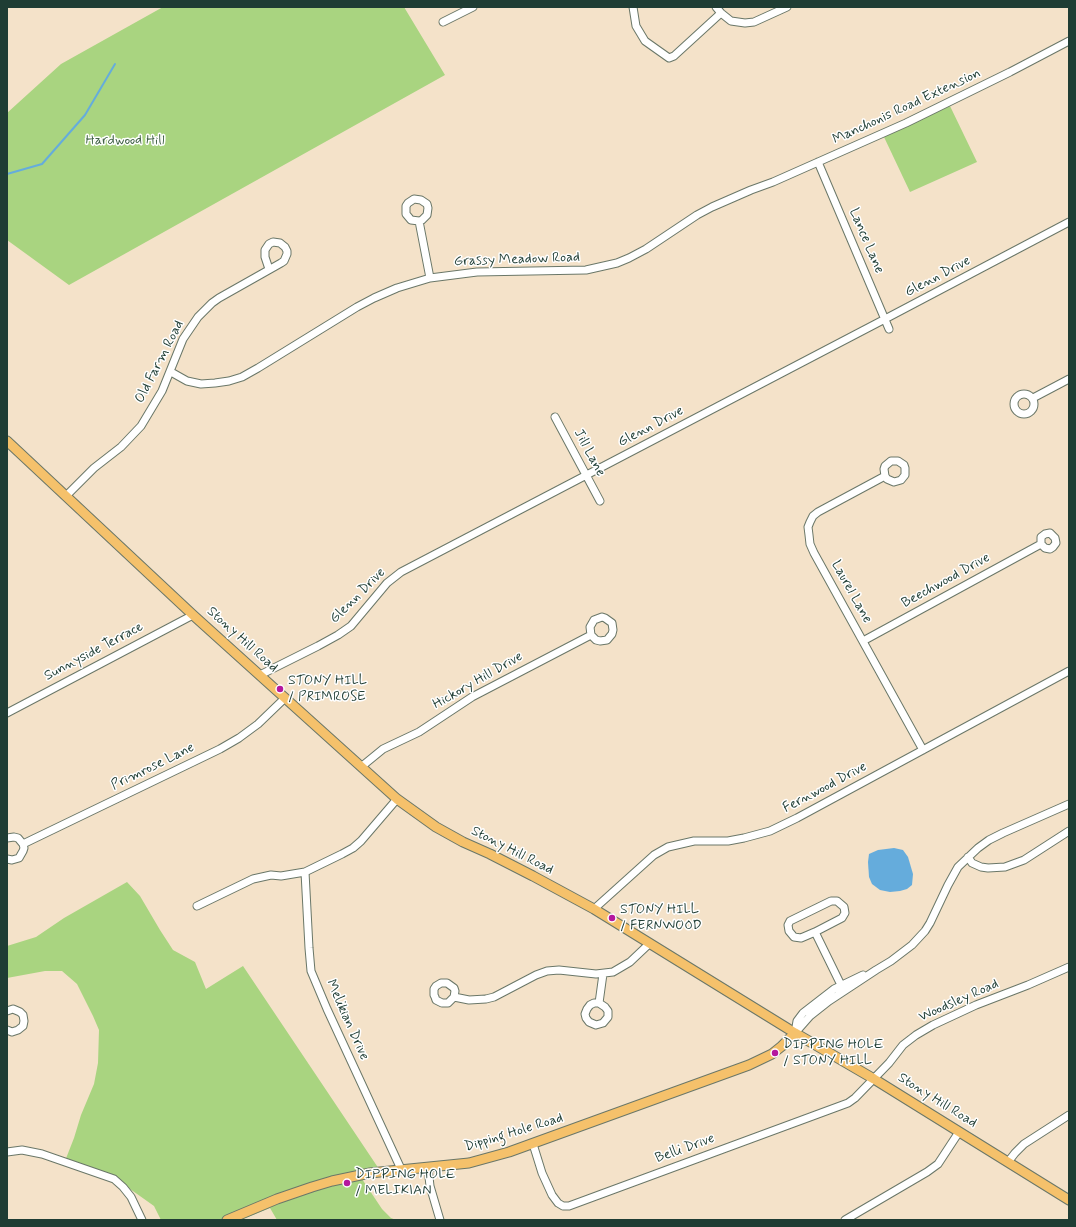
<!DOCTYPE html>
<style>
body{margin:0}
#map{position:relative;width:1076px;height:1227px;overflow:hidden;background:#f4e2c9;font-family:Mynerve,sans-serif}
canvas{display:block}
.frame{position:absolute;inset:0;border:8px solid #1f3d34;pointer-events:none}
</style>
<div id="map">
<canvas width="1076" height="1227"></canvas>
<div class="frame"></div>
</div>
<script>
const c = document.querySelector('canvas').getContext('2d');
c.lineJoin = 'round';
function fill(path, color) {
  c.fillStyle = color;
  c.fill(path, 'evenodd');
}
function poly(rows) {
  const path = new Path2D();
  for (const r of rows) {
    if (r.length === 3) {
      path.moveTo(r[0] + r[2], r[1]);
      path.arc(r[0], r[1], r[2], 0, 2 * Math.PI);
      continue;
    }
    path.moveTo(r[0], r[1]);
    for (let i = 2; i < r.length; i += 2) path.lineTo(r[i], r[i + 1]);
  }
  return path;
}
function stroke(path, color, width, dash) {
  c.strokeStyle = color;
  c.lineWidth = width;
  c.lineCap = dash ? 'butt' : 'round';
  c.setLineDash(dash || []);
  c.stroke(path);
}
function write(font, color, halo, rows, align = 'center') {
  c.font = font + ' Mynerve,sans-serif';
  c.lineWidth = 3;
  c.setLineDash([]);
  c.textBaseline = 'middle';
  c.strokeStyle = halo;
  c.fillStyle = color;
  for (const [text, x, y, turn = 0] of rows) {
    c.save();
    c.translate(x, y);
    c.rotate((+turn || 0) * Math.PI / 180);
    c.textAlign = isNaN(turn) ? turn : align;
    if (halo) c.strokeText(text, 0, 0);
    c.fillText(text, 0, 0);
    c.restore();
  }
}
const green = poly([
 [163,7,404,7,445,75,69,285,7,240,7,113,61,64],
 [950,106,977,162,910,192,884,137],
 [127,882,140,896,160,930,173,950,195,962,206,989,243,966,379,1169,360,1176,382,1209,391,1218,396,1220,277,1220,270,1208,241,1220,161,1220,154,1206,123,1184,65,1161,74,1138,81,1115,94,1084,98,1063,99,1030,93,1016,77,984,62,971,45,971,7,978,7,946,36,937,64,918]
]);
const water = poly([
 [894,848,903,850,908,857,913,874,912,885,907,889,900,891,890,892,880,890,872,884,869,877,868,862,869,854,878,850]
]);
const stream = poly([
 [7,174,42,164,85,115,115,64]
]);
const minor = poly([
 [633,7,636,26,645,41,669,58,674,56,721,13],
 [716,7,721,13,731,21,745,23,754,22,787,7],
 [443,22,473,7],
 [818,162,889,329],
 [419,221,411,220,406,214,406,206,408,203,414,199,421,200,427,204,428,208,427,215,422,220,419,221,430,278],
 [171,372,187,381,201,384,215,383,229,381,242,377,258,368,357,307,374,298,397,288,430,278,477,272,586,270,617,263,629,258,646,249,697,215,712,207,751,190,773,182,906,123,1010,72,1069,41],
 [1024,404,10],
 [1033,398,1069,379],
 [555,417,600,501],
 [885,476,887,479,894,482,901,480,905,475,905,468,904,465,898,461,891,461,885,466,884,469,885,476,818,512,813,516,810,522,808,527,809,535,810,544,814,553,923,750],
 [66,496,94,468,121,447,141,426,162,391,183,339,198,317,212,303,219,298,281,263,284,261,287,254,287,251,285,247,280,243,273,242,269,244,265,250,265,257,269,269],
 [863,641,1041,544,1041,537,1045,534,1050,533,1055,538,1056,543,1053,547,1050,549,1045,548,1041,544],
 [260,675,318,646,338,635,351,626,387,583,401,572,885,319,1069,222],
 [7,713,193,615],
 [361,767,383,749,419,732,472,697,591,635,590,627,594,620,602,617,605,618,612,623,613,630,612,634,607,640,600,641,596,640,591,635],
 [7,838,14,837,18,838,23,844,24,848,23,851,19,858,12,860,7,859],
 [23,844,220,749,239,738,258,724,285,698],
 [968,857,972,863,981,867,988,868,1005,867,1024,860,1069,831],
 [305,872,309,948,311,971,327,1009,401,1169],
 [197,906,253,879,271,875,281,876,305,872,342,854,353,848,361,841,397,799],
 [594,909,654,855,668,847,694,841,728,841,744,838,770,831,797,818,1069,671],
 [815,932,801,938,794,937,789,931,788,925,790,921,831,901,837,901,844,907,845,913,842,918,815,932,841,985],
 [454,997,448,1003,442,1003,436,1000,435,997,434,995,434,989,436,986,441,983,447,983,454,988,455,991,454,997,469,1000,486,999,494,997,536,975,547,971,559,970,596,974,613,972,630,962,649,944],
 [599,1003,594,1003,590,1005,587,1009,585,1014,586,1018,589,1022,596,1025,603,1023,608,1017,608,1011,605,1007,599,1003,603,974],
 [7,1011,13,1009,20,1012,23,1015,24,1021,23,1026,18,1030,12,1032,7,1030],
 [795,1033,810,1016,829,1001,876,970,891,961,912,945,925,931,930,923,948,885,958,867,978,848,989,840,1003,833,1069,804],
 [795,1033,797,1021,803,1013,834,989,863,975],
 [533,1144,542,1173,552,1195,558,1203,563,1206,569,1206,848,1103,855,1098,889,1063,903,1045,916,1035,933,1025,976,1005,1028,985,1069,967],
 [7,1152,22,1150,42,1154,114,1179,123,1187,131,1197,142,1220],
 [1008,1162,1015,1153,1024,1144,1069,1115],
 [428,1168,430,1186,440,1220],
 [845,1220,927,1172,938,1164,959,1132]
]);
const major = poly([
 [7,441,193,615,285,698,397,799,436,827,463,842,490,854,533,876,594,909,795,1033,874,1079,1069,1200],
 [227,1220,277,1199,312,1187,332,1181,370,1173,469,1163,509,1152,749,1065,772,1054,782,1046,795,1033]
]);
const markers = [
 [280,689,4,"#b5179e"],
 [612,918,4,"#b5179e"],
 [775,1053,4,"#b5179e"],
 [347,1183,4,"#b5179e"]
];
const streetNames = [
 ["Manchonis Road Extension",907,107,-25],
 ["Lance Lane",866,241,67],
 ["Grassy Meadow Road",517,260,-2],
 ["Glenn Drive",938,277,-28],
 ["Old Farm Road",160,362,-63],
 ["Glenn Drive",651,427,-28],
 ["Jill Lane",589,453,62],
 ["Beechwood Drive",946,581,-29],
 ["Laurel Lane",851,592,61],
 ["Glenn Drive",358,596,-45],
 ["Stony Hill Road",242,640,42],
 ["Sunnyside Terrace",94,652,-28],
 ["Hickory Hill Drive",478,681,-30],
 ["Primrose Lane",153,767,-26],
 ["Fernwood Drive",825,788,-28],
 ["Stony Hill Road",512,851,27],
 ["Woodsley Road",959,1001,-24],
 ["Melikian Drive",347,1020,66],
 ["Stony Hill Road",937,1101,32],
 ["Dipping Hole Road",514,1133,-17],
 ["Belli Drive",685,1149,-20]
];
const parkNames = [
 ["Hardwood Hill",125,141]
];
const poiNames = [
 ["STONY HILL",288,681],
 ["/ PRIMROSE",288,697],
 ["STONY HILL",620,910],
 ["/ FERNWOOD",620,926],
 ["DIPPING HOLE",783,1045],
 ["/ STONY HILL",783,1061],
 ["DIPPING HOLE",355,1175],
 ["/ MELIKIAN",355,1191]
];
fill(green, '#a9d480');
fill(water, '#65acdc');
stroke(stream, '#65acdc', 2);
stroke(minor, '#6a7768', 9);
stroke(major, '#6a7768', 11);
stroke(minor, '#fff', 7);
stroke(major, '#f5c16b', 9);
for (const [x, y, r, color] of markers) {
  const dot = new Path2D();
  dot.arc(x, y, r, 0, 2 * Math.PI);
  c.fillStyle = color;
  c.fill(dot);
  stroke(dot, '#fff', 1.5);
}
write('14px', '#1f3d34', '#fff', streetNames);
write('14px', '#426347', '#fff', parkNames);
write('14px', '#1f3d34', '#fff', poiNames, 'left');
</script>
